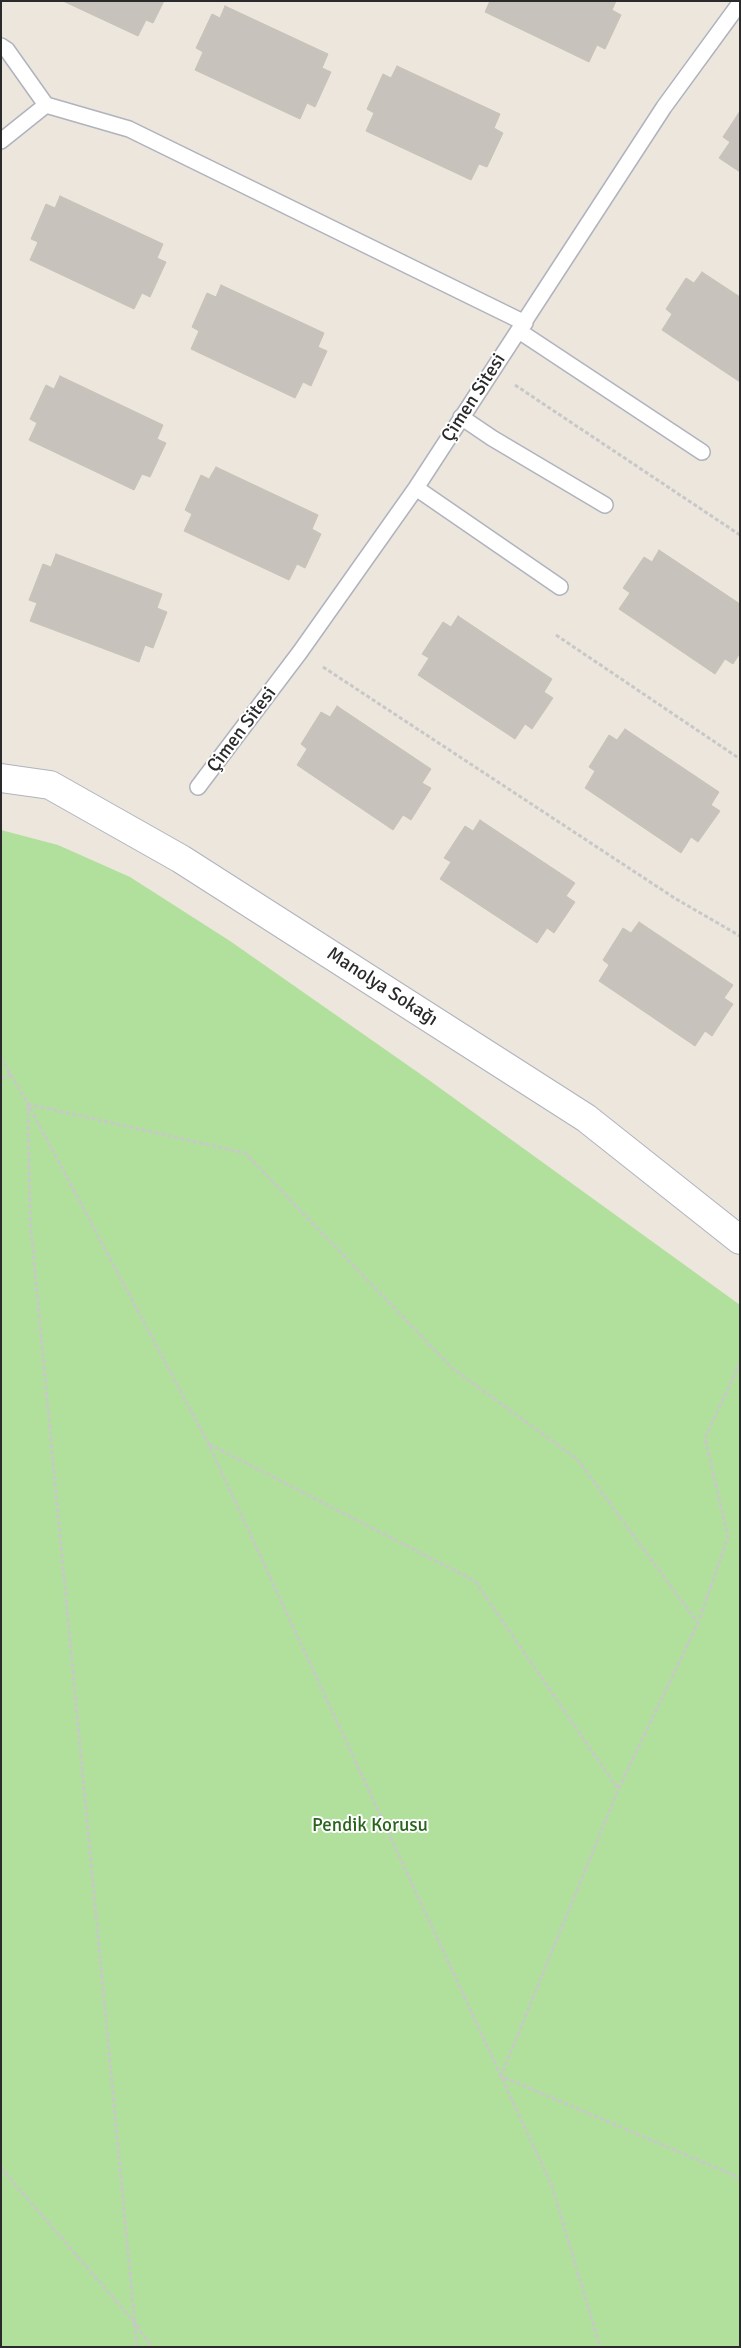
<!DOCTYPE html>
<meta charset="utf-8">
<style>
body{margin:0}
#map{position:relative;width:741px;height:2348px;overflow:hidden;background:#ece6dd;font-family:Signika,sans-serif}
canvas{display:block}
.frame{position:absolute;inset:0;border:2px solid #2a2a2a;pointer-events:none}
</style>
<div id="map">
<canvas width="741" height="2348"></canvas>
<div class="frame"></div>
</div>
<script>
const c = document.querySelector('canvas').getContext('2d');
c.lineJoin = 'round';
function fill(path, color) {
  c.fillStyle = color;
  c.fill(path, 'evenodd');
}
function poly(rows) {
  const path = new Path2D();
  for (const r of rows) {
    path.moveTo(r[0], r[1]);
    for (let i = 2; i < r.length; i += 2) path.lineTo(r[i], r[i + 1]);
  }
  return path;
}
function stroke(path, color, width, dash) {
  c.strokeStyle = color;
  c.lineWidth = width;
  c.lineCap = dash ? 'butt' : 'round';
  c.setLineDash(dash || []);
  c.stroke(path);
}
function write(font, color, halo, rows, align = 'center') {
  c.font = font + ' Signika,sans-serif';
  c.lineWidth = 4;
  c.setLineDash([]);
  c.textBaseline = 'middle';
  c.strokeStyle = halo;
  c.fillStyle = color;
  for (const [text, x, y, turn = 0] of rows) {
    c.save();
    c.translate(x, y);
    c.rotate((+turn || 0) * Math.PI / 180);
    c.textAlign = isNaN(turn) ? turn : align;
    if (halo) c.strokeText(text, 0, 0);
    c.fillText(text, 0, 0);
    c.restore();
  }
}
const green = poly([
 [1,830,58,845,130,877,230,941,426,1078,740,1305,740,2347,1,2347]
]);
const building = poly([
 [63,1,164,1,153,23,146,20,138,36,63,1],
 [490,1,616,1,612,10,621,15,605,49,597,45,589,62,485,12,490,1],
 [225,6,328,54,322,68,331,72,315,107,307,103,300,119,195,70,203,52,196,48,212,14,220,18,225,6],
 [397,66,500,114,494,128,503,133,487,167,479,164,471,180,366,131,374,113,367,109,383,74,391,78,397,66],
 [740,111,740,172,719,158,730,142,723,137,740,111],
 [60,196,163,244,157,258,166,262,150,297,142,293,134,309,30,260,38,242,31,239,46,204,55,208,60,196],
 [702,272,740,297,740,382,662,330,672,314,666,309,686,278,694,283,702,272],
 [221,285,324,333,318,347,327,351,311,386,303,382,295,398,191,349,199,331,192,327,207,293,216,297,221,285],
 [60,376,163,425,157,439,166,443,150,477,142,474,134,490,29,440,37,423,30,419,46,385,54,389,60,376],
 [216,467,318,515,312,529,321,534,305,568,297,564,289,580,184,531,192,514,185,510,201,475,209,479,216,467],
 [659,550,740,604,740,653,733,664,725,659,715,674,619,609,630,593,623,588,644,557,652,562,659,550],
 [56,554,162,594,157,608,167,612,153,648,145,645,139,662,30,621,37,603,29,600,43,564,51,567,56,554],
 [458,616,552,679,544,692,553,698,532,729,525,724,515,739,418,675,429,658,422,654,443,622,451,627,458,616],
 [337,706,431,769,422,783,431,788,411,820,403,815,393,830,297,765,307,749,301,744,321,712,330,717,337,706],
 [625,729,719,792,711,805,720,811,698,842,691,837,681,853,585,788,595,771,589,767,609,735,617,740,625,729],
 [480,820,575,883,566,896,575,902,554,933,547,928,537,943,440,879,451,862,444,858,465,826,473,831,480,820],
 [639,922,733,985,724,998,733,1004,712,1036,705,1031,695,1046,599,981,609,965,603,960,623,928,631,933,639,922]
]);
const path = poly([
 [515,385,740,535],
 [556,635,740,759],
 [323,667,676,899,740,936],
 [1,1058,28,1104,208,1443,552,2186,600,2347],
 [1,1079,11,1074],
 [740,1363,705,1438,728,1537,698,1623,618,1790,501,2076,740,2178],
 [209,1444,475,1581,618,1789],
 [1,2168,135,2323,152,2347],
 [137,2347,30,1219,28,1104,245,1153,452,1368,577,1459,698,1623]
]);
const lane = poly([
 [1,46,7,50,46,105],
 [1,141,46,105,129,129,525,323],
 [519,331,702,452],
 [461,417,492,438,605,505],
 [416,488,560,587],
 [198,787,300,652,416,488,664,107,740,3]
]);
const street = poly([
 [1,778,50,785,181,859,586,1118,740,1240]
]);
const streetNames = [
 ["Çimen Sitesi",474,398,-57],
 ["Çimen Sitesi",242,730,-53],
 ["Manolya Sokağı",382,987,33]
];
const parkNames = [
 ["Pendik Korusu",370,1826]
];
fill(green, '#b0e09c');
fill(building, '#c7c3bc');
stroke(building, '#c7c2b7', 1);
stroke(lane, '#b0b3bd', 18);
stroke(street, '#b0b3bd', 30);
stroke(path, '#c8c8c8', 3, [4, 2.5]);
stroke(lane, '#fff', 15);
stroke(street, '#fff', 28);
write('19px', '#2a2a2a', '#fff', streetNames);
write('19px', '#29641d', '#fff', parkNames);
</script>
